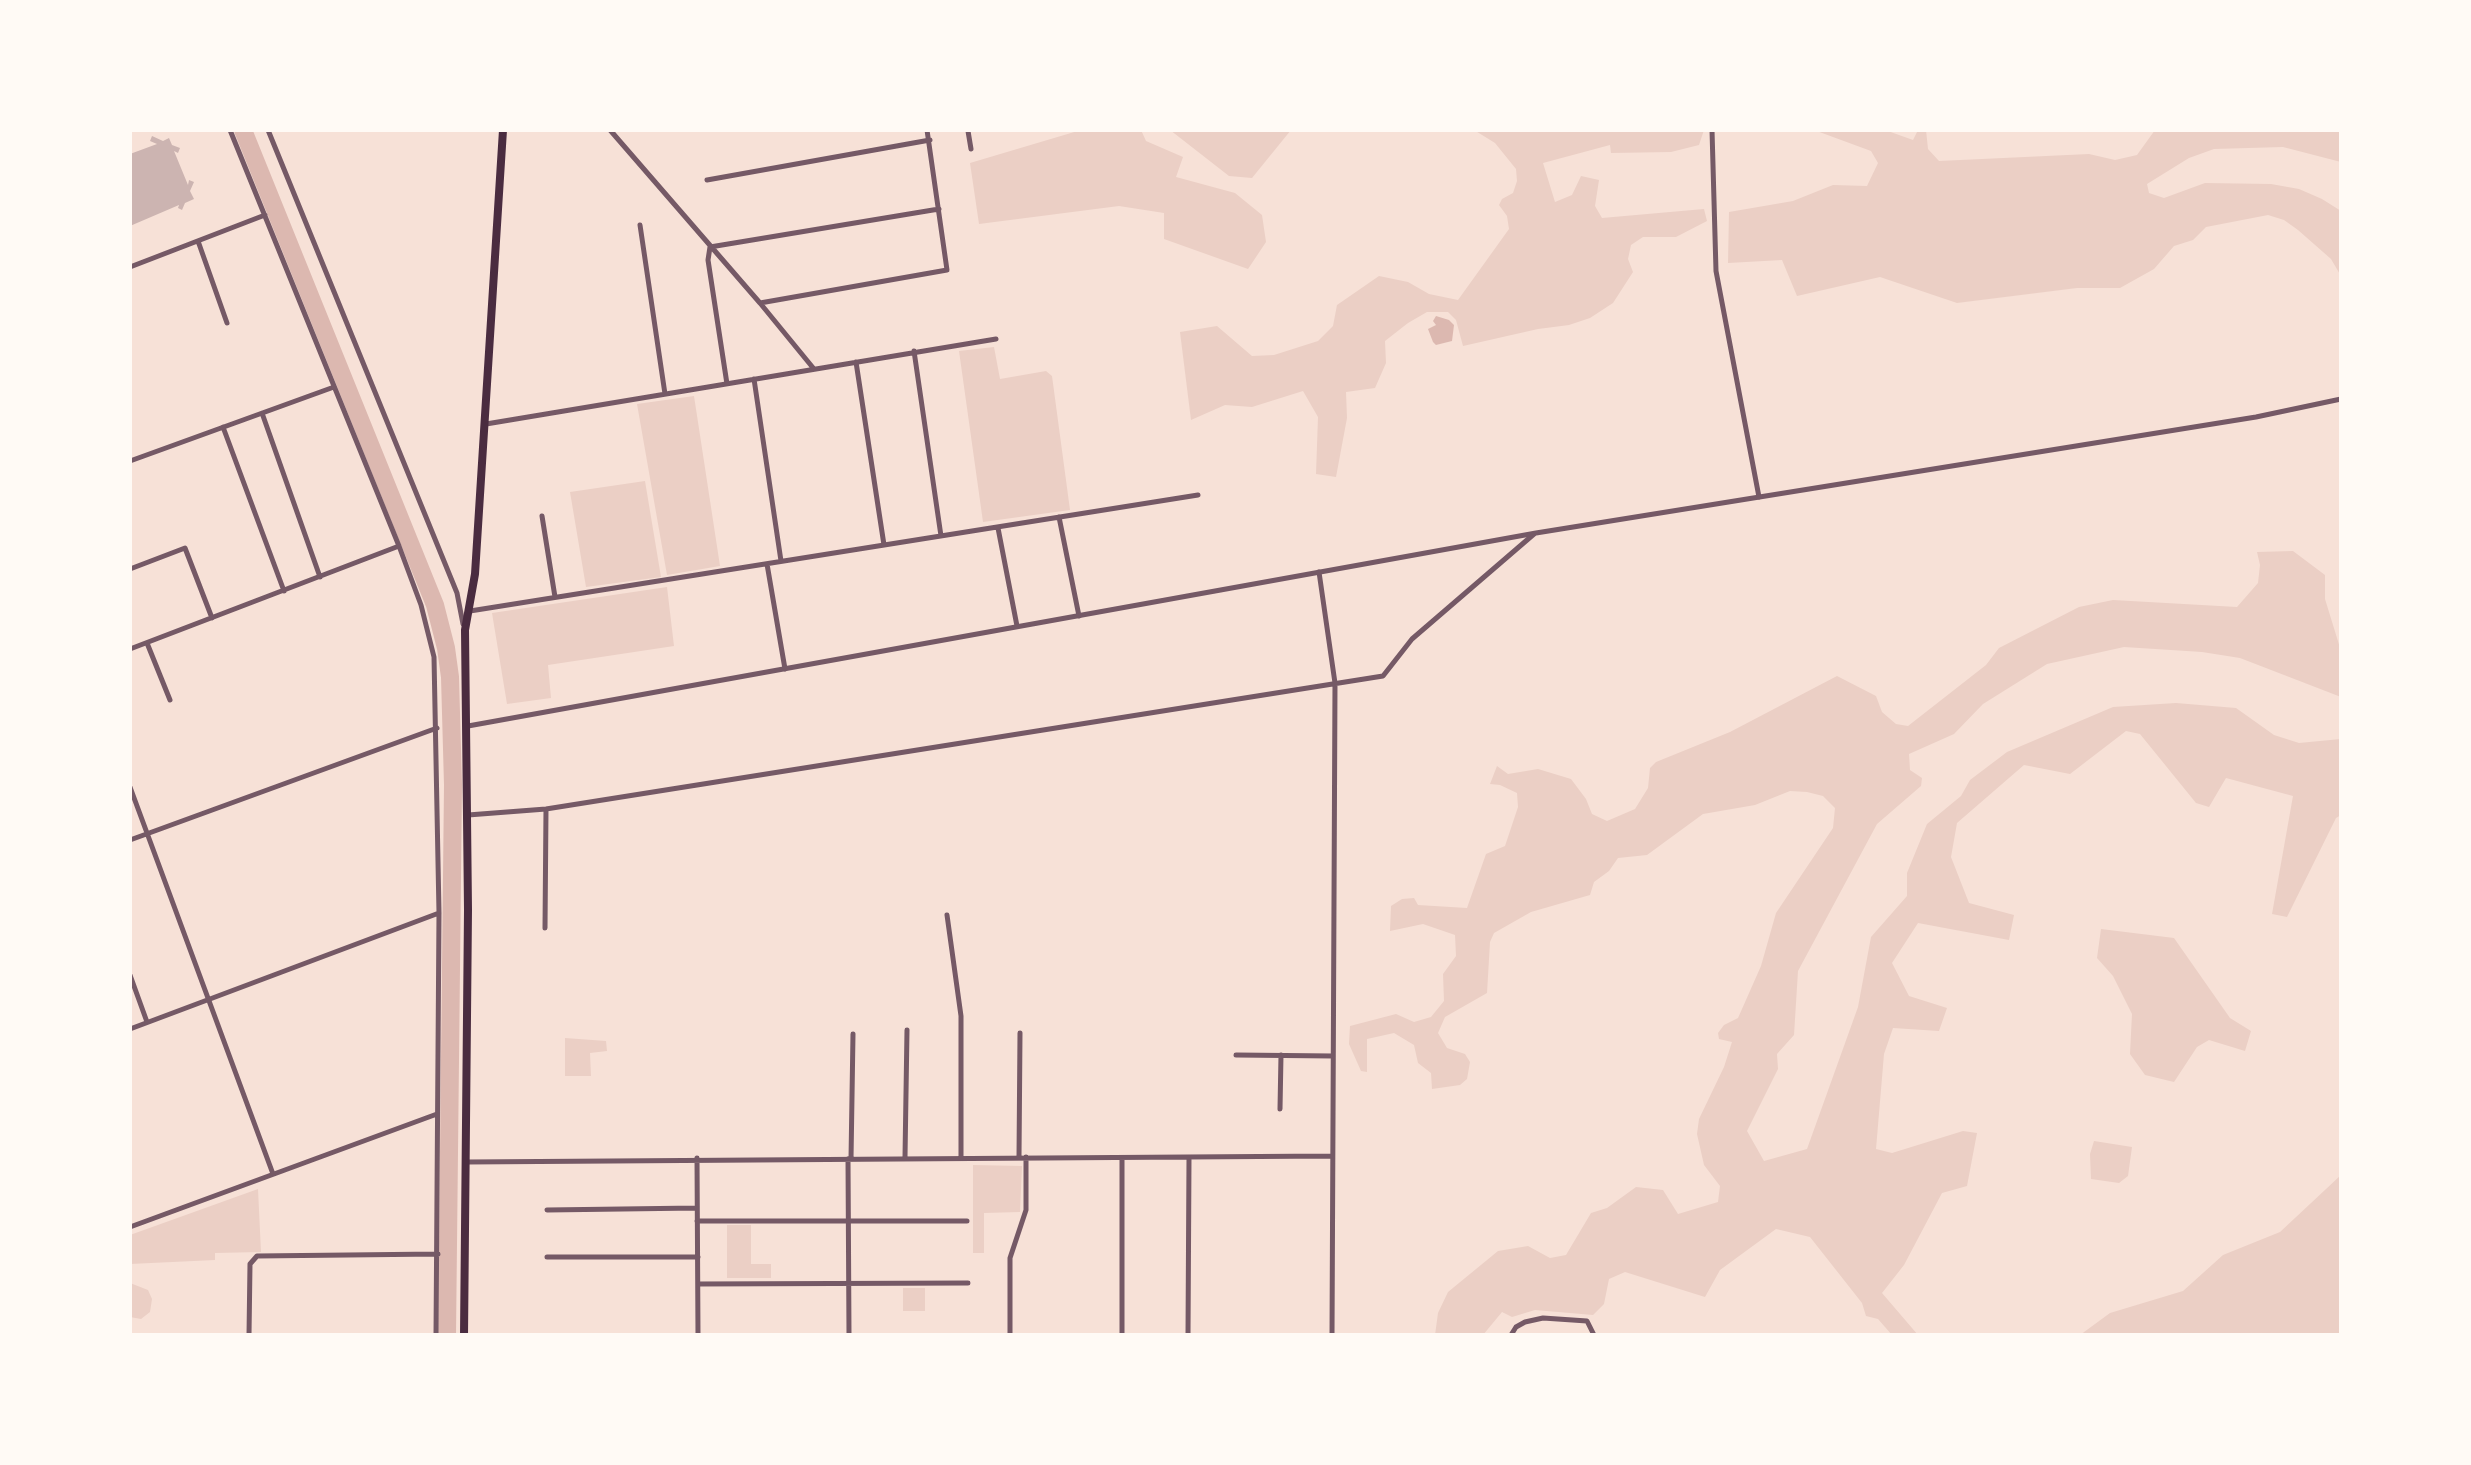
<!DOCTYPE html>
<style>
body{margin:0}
#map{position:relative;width:2471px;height:1465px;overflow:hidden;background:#f7e1d7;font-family:Signika,sans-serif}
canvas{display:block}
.frame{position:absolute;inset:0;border:132px solid #fffaf5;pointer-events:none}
</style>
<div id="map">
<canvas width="2471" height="1465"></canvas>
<div class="frame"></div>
</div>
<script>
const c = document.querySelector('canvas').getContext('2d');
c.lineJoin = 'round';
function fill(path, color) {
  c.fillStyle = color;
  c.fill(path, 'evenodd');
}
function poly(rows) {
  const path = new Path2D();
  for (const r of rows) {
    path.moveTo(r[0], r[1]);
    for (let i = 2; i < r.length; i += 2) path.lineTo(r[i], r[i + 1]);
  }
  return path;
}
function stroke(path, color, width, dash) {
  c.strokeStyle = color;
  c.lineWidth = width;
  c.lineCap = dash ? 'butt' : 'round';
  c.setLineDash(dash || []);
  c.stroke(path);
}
const green = poly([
 [1081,130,1141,130,1146,141,1183,157,1176,177,1235,193,1262,215,1266,242,1248,269,1164,239,1164,213,1119,206,979,224,970,163],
 [1170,130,1291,130,1252,178,1229,176],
 [1474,130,1704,130,1699,145,1671,152,1611,153,1610,145,1543,163,1555,202,1572,195,1581,176,1599,180,1595,206,1602,218,1704,209,1707,221,1676,237,1643,237,1631,245,1628,259,1633,272,1613,303,1590,318,1569,325,1538,329,1463,346,1456,320,1448,312,1427,312,1408,323,1385,341,1386,363,1375,388,1346,392,1347,418,1336,477,1316,474,1318,417,1303,391,1252,407,1225,405,1191,420,1180,332,1217,326,1252,356,1274,355,1318,341,1333,326,1337,305,1379,276,1408,282,1429,294,1458,300,1509,229,1507,216,1499,205,1502,199,1513,193,1517,181,1516,169,1495,143],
 [1814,130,1885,130,1913,140,1918,130,1926,130,1928,149,1939,161,2089,154,2115,160,2137,155,2155,130,2341,130,2341,162,2283,147,2214,149,2189,158,2147,184,2149,193,2164,198,2205,183,2271,184,2299,189,2322,199,2341,211,2341,276,2331,259,2298,230,2284,220,2268,215,2206,227,2193,240,2174,246,2154,269,2120,288,2077,288,1957,303,1880,277,1797,296,1782,260,1728,263,1729,212,1793,201,1833,185,1867,186,1878,163,1871,151],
 [994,347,1000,379,1046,371,1052,376,1070,510,983,522,959,351],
 [694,396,720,566,667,575,637,404],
 [645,481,661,577,586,587,570,492],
 [2293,551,2325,575,2325,599,2341,651,2341,697,2240,658,2202,652,2124,647,2047,664,1983,704,1954,734,1909,754,1910,770,1922,778,1921,786,1877,824,1798,971,1794,1035,1777,1054,1778,1069,1747,1131,1764,1161,1807,1149,1858,1007,1871,937,1907,896,1907,873,1927,824,1961,796,1970,780,2007,752,2113,707,2176,703,2236,708,2274,735,2299,743,2341,739,2341,815,2336,818,2287,917,2272,914,2293,796,2226,778,2209,807,2196,803,2140,734,2126,731,2070,774,2024,765,1957,823,1951,857,1969,903,2014,915,2009,940,1918,923,1892,963,1909,996,1947,1008,1939,1031,1893,1028,1884,1054,1876,1149,1892,1153,1963,1131,1977,1133,1967,1186,1942,1193,1904,1265,1882,1293,1918,1335,1892,1335,1878,1319,1866,1316,1862,1303,1810,1237,1776,1229,1720,1270,1705,1297,1625,1272,1609,1279,1604,1304,1593,1315,1535,1310,1512,1317,1502,1312,1483,1335,1435,1335,1438,1313,1448,1292,1498,1251,1528,1246,1550,1258,1566,1255,1591,1213,1607,1208,1636,1187,1663,1190,1678,1214,1718,1202,1720,1186,1704,1165,1697,1134,1699,1119,1724,1067,1732,1042,1719,1039,1718,1033,1724,1025,1738,1018,1761,966,1776,913,1833,828,1835,808,1823,796,1807,792,1790,791,1755,805,1703,814,1647,855,1618,858,1609,871,1594,882,1590,895,1531,912,1494,933,1490,942,1487,993,1445,1017,1438,1033,1447,1048,1465,1054,1470,1062,1467,1079,1460,1085,1432,1089,1431,1073,1418,1063,1414,1045,1394,1033,1367,1039,1367,1072,1361,1071,1349,1044,1350,1026,1396,1014,1414,1022,1431,1017,1444,1001,1443,974,1456,956,1455,935,1423,924,1390,931,1391,906,1402,899,1414,898,1418,905,1467,908,1486,854,1505,846,1518,807,1517,793,1500,785,1490,784,1497,766,1508,774,1538,769,1571,779,1586,799,1592,814,1607,821,1635,809,1648,788,1650,768,1656,762,1730,732,1837,676,1876,696,1882,712,1896,724,1908,726,1986,665,1999,648,2079,607,2113,600,2237,607,2258,583,2260,565,2257,552],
 [667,587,674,646,548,665,551,698,507,704,492,613],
 [2101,929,2174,938,2230,1018,2251,1031,2245,1051,2209,1040,2197,1047,2174,1082,2145,1075,2130,1054,2132,1014,2113,976,2097,958],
 [565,1038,606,1041,607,1051,590,1053,591,1076,565,1076],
 [2094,1141,2132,1147,2128,1176,2119,1183,2091,1179,2090,1154],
 [973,1165,1022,1166,1020,1212,984,1213,984,1253,973,1253],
 [2341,1175,2341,1335,2080,1335,2110,1313,2183,1291,2223,1255,2280,1232],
 [258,1189,261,1252,215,1253,215,1260,130,1264,130,1235],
 [727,1225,751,1225,751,1264,771,1264,771,1278,727,1278],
 [130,1283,148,1290,152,1299,150,1312,141,1319,130,1317],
 [903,1288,925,1288,925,1311,903,1311]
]);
const water = poly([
 [1436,316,1449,320,1454,325,1452,341,1436,345,1433,342,1428,329,1436,325,1433,321]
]);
const river = poly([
 [243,130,435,605,446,648,450,677,453,785,447,1335]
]);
const building = poly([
 [152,136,163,141,169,138,172,145,180,148,178,153,174,151,188,185,189,180,194,182,190,191,194,199,185,203,182,210,178,208,179,205,130,226,130,154,157,144,150,141]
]);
const minor = poly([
 [230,130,399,546,421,605,434,657,439,913,436,1335],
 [610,130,760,303],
 [1712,130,1716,271,1759,497],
 [968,131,971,149],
 [707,180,930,140],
 [640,225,665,394],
 [198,241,227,323],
 [130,267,265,215],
 [914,351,941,536],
 [856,362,884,545],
 [814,369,760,303,947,270,927,130],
 [754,379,781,561],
 [727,384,708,260,710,247,939,209],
 [262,413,320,577],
 [486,424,996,339],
 [223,427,284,591],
 [130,461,334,387],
 [542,516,555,597],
 [1059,517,1079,616],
 [998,528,1017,626],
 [767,564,785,669],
 [130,569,185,548,212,618],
 [1319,572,1335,683,1332,1335],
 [470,611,1198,495],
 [147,643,170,700],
 [130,649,399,546],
 [130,787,273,1174],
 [468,815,546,809,1383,676,1412,639,1534,534],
 [130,840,437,728],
 [947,915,961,1016,961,1157],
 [545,928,546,809],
 [130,975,147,1022],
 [130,1029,439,913],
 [1236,1055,1333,1056],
 [1280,1109,1281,1055],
 [905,1157,907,1030],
 [1019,1157,1020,1033],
 [697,1158,698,1335],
 [1122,1158,1122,1335],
 [848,1159,849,1335],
 [851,1159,853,1034],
 [467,1162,1331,1156],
 [547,1210,697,1208],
 [697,1221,967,1221],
 [130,1227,437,1114],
 [547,1257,698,1257],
 [698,1284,968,1283],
 [249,1335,250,1264,257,1256,438,1254],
 [1010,1335,1010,1258,1026,1210,1026,1157],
 [1188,1335,1189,1158],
 [1511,1335,1516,1327,1525,1322,1543,1318,1587,1321,1594,1335]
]);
const tertiary = poly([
 [268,130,457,593,463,624],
 [468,726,1536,533,2256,417,2341,399]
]);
const primary = poly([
 [464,1335,468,910,465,630,475,574,503,130]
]);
fill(green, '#ebcfc5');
fill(water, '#dcb8b0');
stroke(river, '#dcb8b0', 18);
fill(building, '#ccb4b1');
stroke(minor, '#755966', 5);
stroke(tertiary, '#755966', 5);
stroke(primary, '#4a2c40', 8);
</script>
